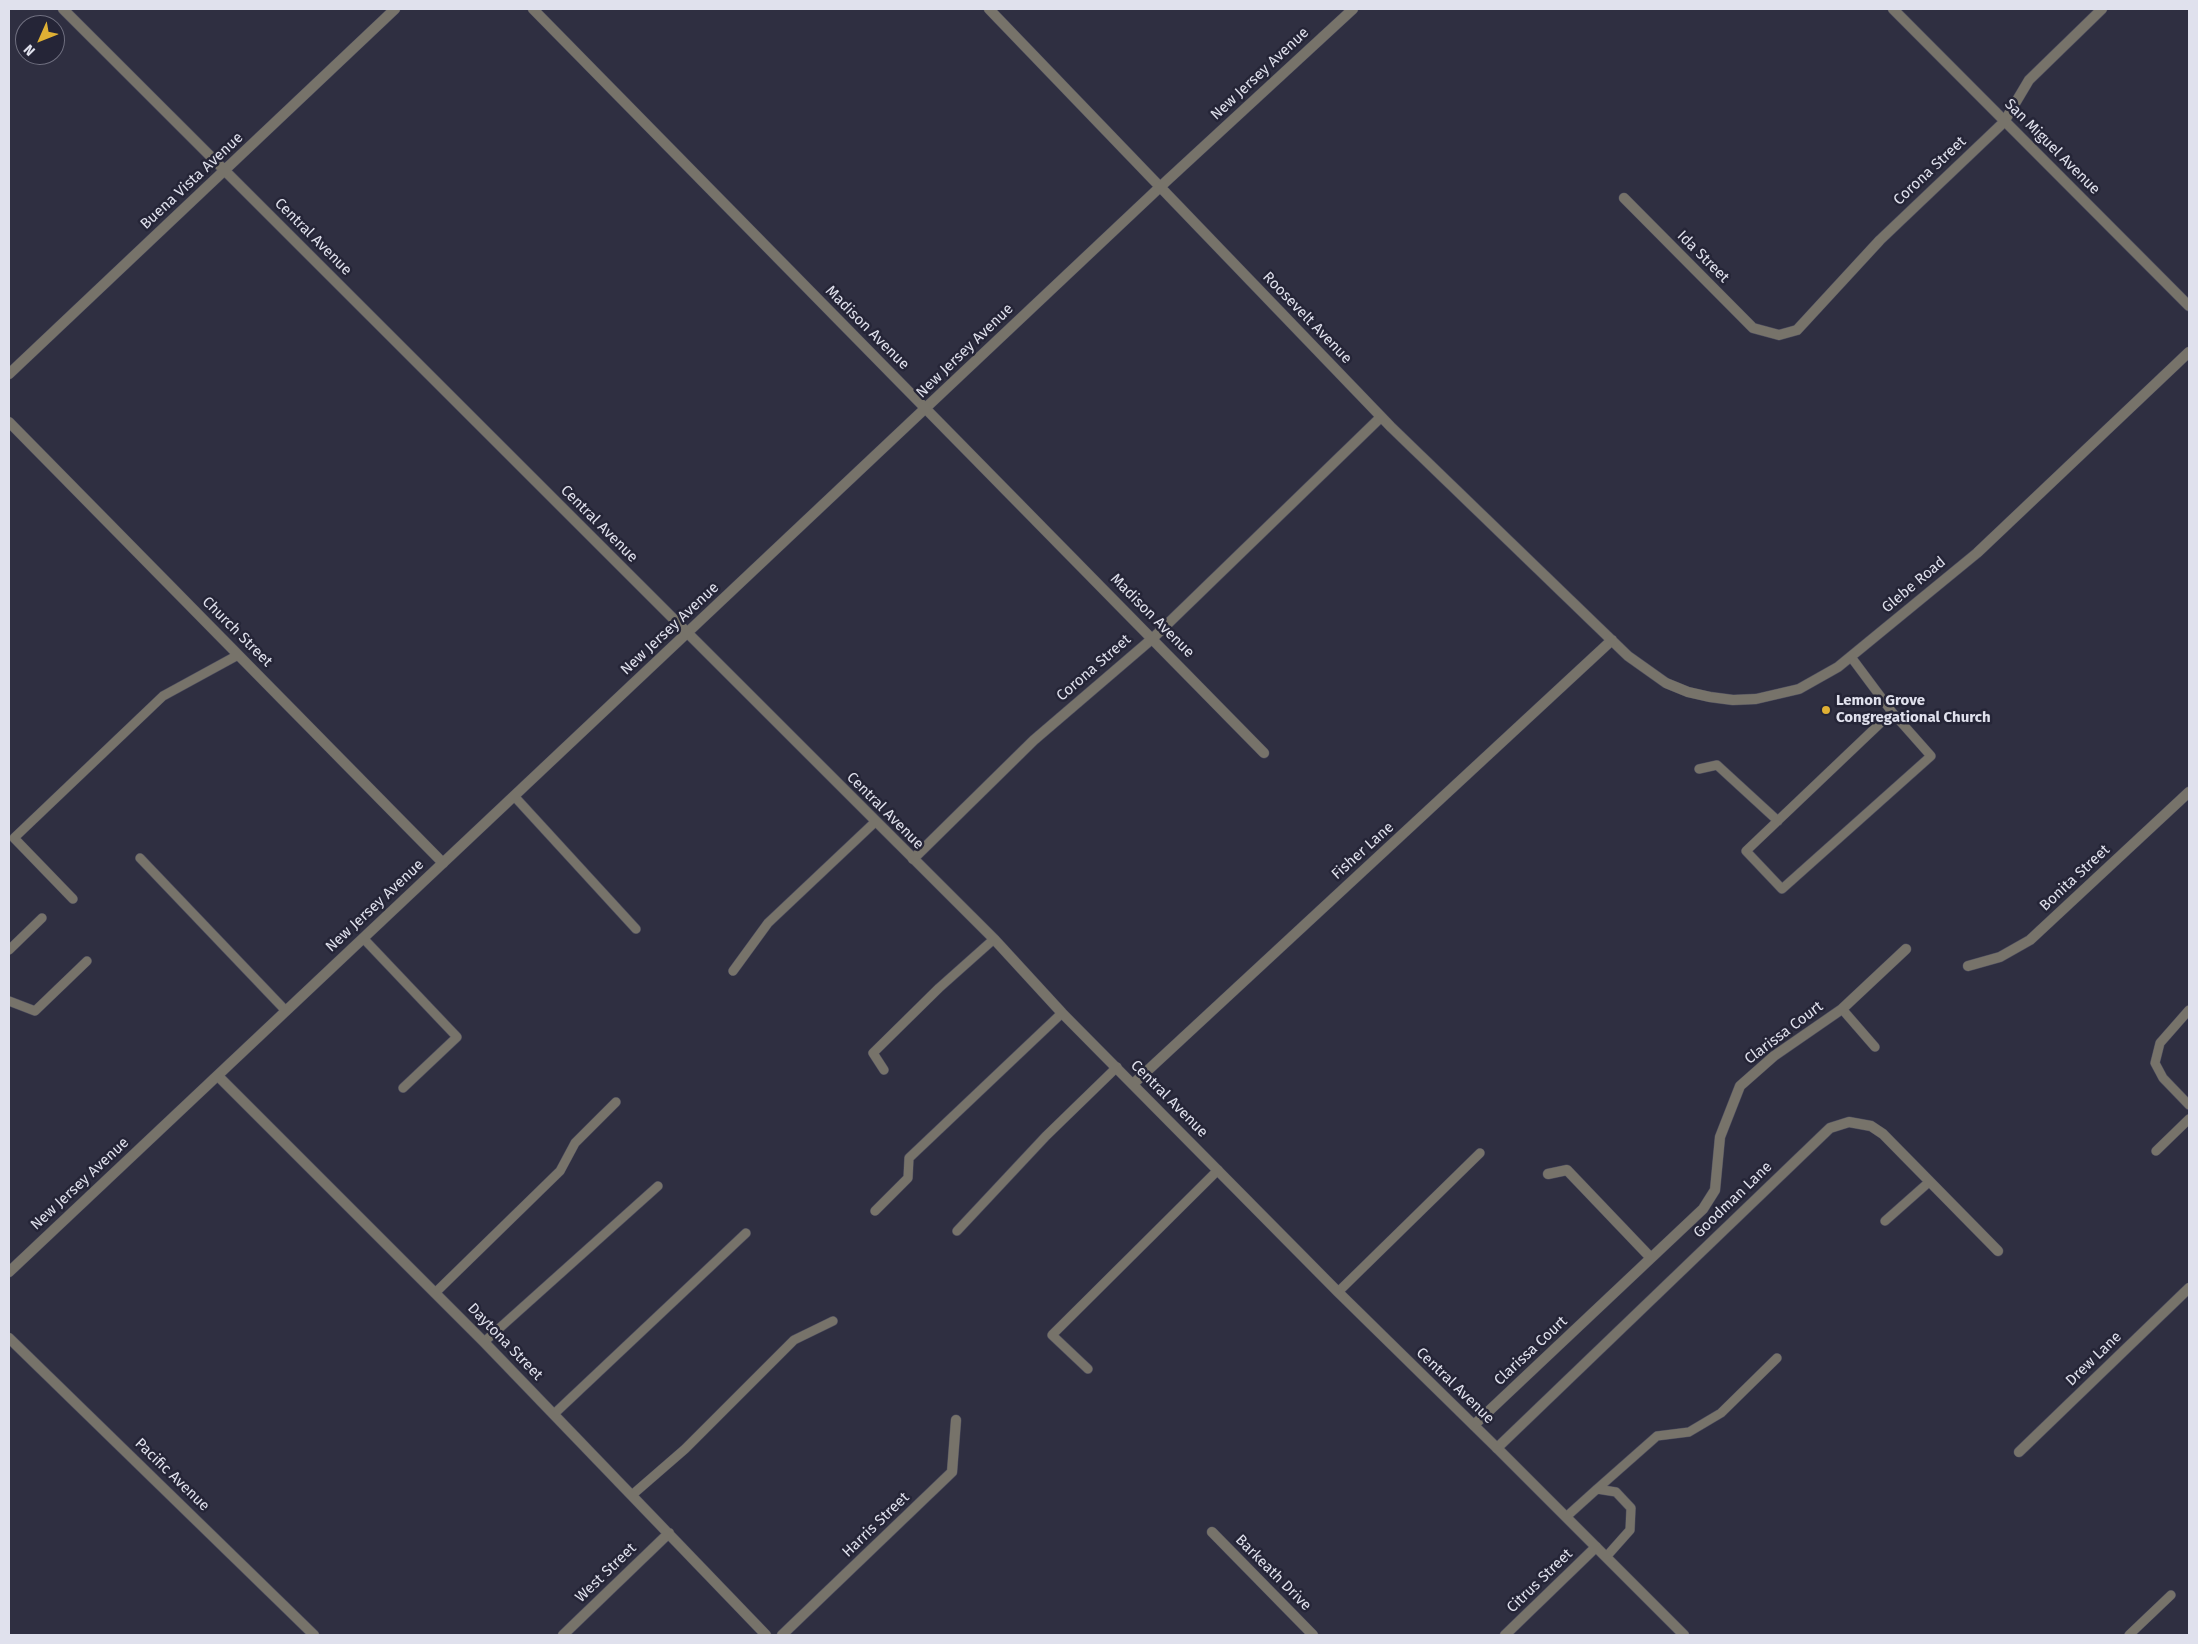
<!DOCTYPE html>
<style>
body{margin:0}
#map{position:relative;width:2198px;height:1644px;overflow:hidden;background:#2f2f41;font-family:"Fira Sans",sans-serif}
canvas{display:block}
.frame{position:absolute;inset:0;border:10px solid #e0e1ed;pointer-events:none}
.north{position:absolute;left:15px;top:15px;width:50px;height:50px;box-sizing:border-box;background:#252537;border:1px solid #707080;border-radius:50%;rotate:226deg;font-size:14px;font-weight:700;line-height:20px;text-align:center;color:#e0e1ed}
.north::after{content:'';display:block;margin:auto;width:18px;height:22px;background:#dfb034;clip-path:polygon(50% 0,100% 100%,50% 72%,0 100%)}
</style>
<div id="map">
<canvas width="2198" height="1644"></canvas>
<div class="frame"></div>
<div class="north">N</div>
</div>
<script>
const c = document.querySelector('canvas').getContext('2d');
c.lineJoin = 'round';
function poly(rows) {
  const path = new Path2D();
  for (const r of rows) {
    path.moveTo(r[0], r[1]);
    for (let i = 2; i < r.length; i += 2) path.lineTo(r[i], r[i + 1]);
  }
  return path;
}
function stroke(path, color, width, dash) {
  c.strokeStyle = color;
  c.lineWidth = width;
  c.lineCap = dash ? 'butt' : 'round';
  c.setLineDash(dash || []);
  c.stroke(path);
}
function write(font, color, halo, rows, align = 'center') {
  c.font = font + ' "Fira Sans",sans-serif';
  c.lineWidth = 5;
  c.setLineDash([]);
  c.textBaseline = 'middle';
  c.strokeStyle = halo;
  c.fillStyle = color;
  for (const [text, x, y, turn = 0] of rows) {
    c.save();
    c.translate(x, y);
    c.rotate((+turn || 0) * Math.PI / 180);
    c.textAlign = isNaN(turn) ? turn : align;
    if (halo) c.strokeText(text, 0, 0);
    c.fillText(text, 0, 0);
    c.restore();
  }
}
const service = poly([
 [1851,657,1892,712,1931,756,1782,889,1746,851,1892,712],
 [1699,769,1717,765,1778,821],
 [514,796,636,929],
 [140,858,286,1011],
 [73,899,14,838,163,696,238,655],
 [363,938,457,1037,403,1088],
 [9,950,42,918],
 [733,971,768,923,875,822],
 [9,1001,35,1011,87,961],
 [1842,1009,1875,1047],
 [2189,1010,2160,1043,2155,1063,2163,1078,2189,1105],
 [884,1070,873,1053,939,988,994,939],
 [2156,1151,2189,1119],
 [875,1211,908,1178,909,1158,1062,1013],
 [1885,1221,1929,1182],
 [957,1231,1046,1136,1117,1067],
 [1338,1292,1480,1153],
 [435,1293,560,1171,575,1143,616,1102],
 [484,1342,658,1186],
 [1088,1369,1052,1335,1218,1170],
 [554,1414,746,1233],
 [1597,1489,1657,1436,1689,1432,1721,1413,1777,1358],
 [632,1495,685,1449,794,1340,833,1321],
 [1566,1517,1597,1489,1616,1492,1631,1508,1630,1530,1606,1557],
 [2129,1635,2171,1595]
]);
const minor = poly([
 [533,9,1264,753],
 [989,9,1391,427,1628,656,1666,683,1688,692,1710,697,1733,700,1756,699,1799,689,1838,667,1977,553,2189,352],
 [1624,198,1753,328,1779,335,1797,330,1880,240,2004,122,2029,80,2102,9],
 [9,422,443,863],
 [913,859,1034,740,1153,638,1381,417],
 [1968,966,2000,957,2030,940,2189,792],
 [218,1076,484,1342,766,1635],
 [1133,1084,1612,640],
 [1548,1174,1567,1170,1651,1258],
 [9,1338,314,1635],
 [1474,1425,1703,1209,1715,1190,1720,1137,1740,1086,1774,1056,1842,1009,1906,949],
 [1497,1448,1830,1128,1849,1122,1871,1126,1883,1134,1998,1251],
 [2019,1452,2189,1288],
 [1212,1532,1313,1635],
 [563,1635,669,1533],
 [782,1635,952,1472,956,1420],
 [1505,1635,1596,1547]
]);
const tertiary = poly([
 [63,9,994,939,1062,1013,1338,1292,1497,1448,1684,1635],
 [1893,9,2189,306],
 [9,374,395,9],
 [9,1272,1160,187,1353,9]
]);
const markers = [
 [1826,710,5,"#dfb034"]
];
const streetNames = [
 ["New Jersey Avenue",1260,74,-43],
 ["San Miguel Avenue",2052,147,45],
 ["Corona Street",1930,171,-43],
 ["Buena Vista Avenue",192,181,-43],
 ["Central Avenue",313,237,45],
 ["Ida Street",1703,257,45],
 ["Roosevelt Avenue",1307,318,46],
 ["Madison Avenue",867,328,45],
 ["New Jersey Avenue",965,351,-44],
 ["Central Avenue",599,524,45],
 ["Glebe Road",1914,585,-40],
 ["Madison Avenue",1152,616,45],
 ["New Jersey Avenue",670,629,-43],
 ["Church Street",237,632,45],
 ["Corona Street",1094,668,-41],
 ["Central Avenue",885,811,45],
 ["Fisher Lane",1363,851,-42],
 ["Bonita Street",2075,878,-43],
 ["New Jersey Avenue",375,906,-43],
 ["Clarissa Court",1784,1033,-37],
 ["Central Avenue",1169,1099,45],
 ["New Jersey Avenue",80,1184,-43],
 ["Goodman Lane",1733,1200,-44],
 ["Daytona Street",505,1342,46],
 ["Clarissa Court",1531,1351,-43],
 ["Drew Lane",2094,1359,-44],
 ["Central Avenue",1455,1386,44],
 ["Pacific Avenue",172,1475,44],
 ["Harris Street",876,1525,-44],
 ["West Street",606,1573,-44],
 ["Barkeath Drive",1273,1573,45],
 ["Citrus Street",1540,1581,-44]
];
const poiNames = [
 ["Lemon Grove",1836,701],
 ["Congregational Church",1836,718]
];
stroke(service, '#4b4b5d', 10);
stroke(minor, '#4b4b5d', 11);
stroke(tertiary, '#4b4b5d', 11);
stroke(service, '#77736a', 9);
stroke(minor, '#77736a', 10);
stroke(tertiary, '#77736a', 10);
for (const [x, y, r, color] of markers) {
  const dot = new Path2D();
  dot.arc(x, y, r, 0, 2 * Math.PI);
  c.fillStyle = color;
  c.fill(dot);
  stroke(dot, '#252537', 2);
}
write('15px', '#e0e1ed', '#252537', streetNames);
write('bold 15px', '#e0e1ed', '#252537', poiNames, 'left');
</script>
